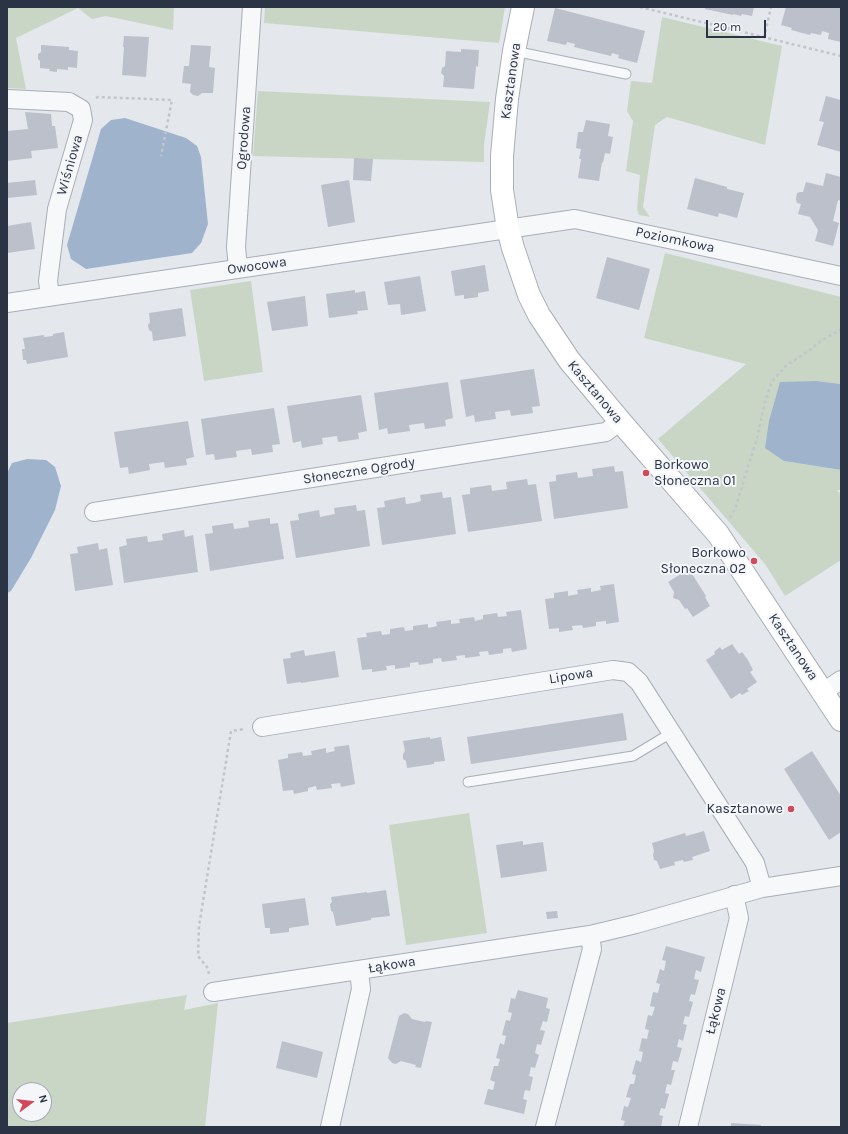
<!DOCTYPE html>
<meta charset="utf-8">
<style>
body{margin:0}
#map{position:relative;width:848px;height:1134px;overflow:hidden;background:#e4e7ec;font-family:Karla,sans-serif}
canvas{display:block}
.frame{position:absolute;inset:0;border:8px solid #2b3445;pointer-events:none}
.north{position:absolute;left:12px;top:1082px;width:40px;height:40px;box-sizing:border-box;background:#f4f6f9;border:1px solid #a4a8b1;border-radius:50%;rotate:75deg;font-size:11px;font-weight:700;line-height:16px;text-align:center;color:#2b3445}
.north::after{content:'';display:block;margin:auto;width:14px;height:18px;background:#d1495b;clip-path:polygon(50% 0,100% 100%,50% 72%,0 100%)}
.scale{position:absolute;left:706px;top:20px;width:60px;height:18px;box-sizing:border-box;border:2px solid #2b3445;border-top:0;padding-left:5px;font-size:12px;line-height:14px;white-space:nowrap;color:#2b3445;-webkit-text-stroke:3px #f4f6f9;paint-order:stroke}
</style>
<div id="map">
<canvas width="848" height="1134"></canvas>
<div class="frame"></div>
<div class="north">N</div>
<div class="scale">20 m</div>
</div>
<script>
const c = document.querySelector('canvas').getContext('2d');
c.lineJoin = 'round';
function fill(path, color) {
  c.fillStyle = color;
  c.fill(path, 'evenodd');
}
function poly(rows) {
  const path = new Path2D();
  for (const r of rows) {
    path.moveTo(r[0], r[1]);
    for (let i = 2; i < r.length; i += 2) path.lineTo(r[i], r[i + 1]);
  }
  return path;
}
function stroke(path, color, width, dash) {
  c.strokeStyle = color;
  c.lineWidth = width;
  c.lineCap = dash ? 'butt' : 'round';
  c.setLineDash(dash || []);
  c.stroke(path);
}
function write(font, color, halo, rows, align = 'center') {
  c.font = font + ' Karla,sans-serif';
  c.lineWidth = 4;
  c.setLineDash([]);
  c.textBaseline = 'middle';
  c.strokeStyle = halo;
  c.fillStyle = color;
  for (const [text, x, y, turn = 0] of rows) {
    c.save();
    c.translate(x, y);
    c.rotate((+turn || 0) * Math.PI / 180);
    c.textAlign = isNaN(turn) ? turn : align;
    if (halo) c.strokeText(text, 0, 0);
    c.fillText(text, 0, 0);
    c.restore();
  }
}
const green = poly([
 [7,7,174,7,173,30,106,16,92,19,78,8,16,38,26,89,7,88],
 [265,7,505,7,499,43,264,23],
 [662,17,782,46,765,145,667,117,655,125,643,207,650,217,639,215,637,209,640,175,626,171,633,121,627,111,631,81,652,83],
 [258,91,490,102,484,145,484,162,253,156],
 [665,253,841,297,841,384,817,381,784,461,841,470,841,490,837,490,841,495,841,560,785,596,765,564,658,439,746,364,644,338],
 [251,281,263,372,204,381,190,290],
 [469,813,487,933,406,945,389,825],
 [187,995,184,1010,218,1003,205,1127,7,1127,7,1023],
 [20,1090,44,1090,44,1114,20,1114]
]);
const water = poly([
 [125,118,186,138,197,146,201,157,208,224,201,243,192,253,86,269,71,259,67,245,101,129,111,120],
 [817,381,841,384,841,470,784,461,765,448,769,421,780,382],
 [27,459,46,460,55,467,61,486,55,510,31,558,11,591,7,593,7,473,12,463]
]);
const building = poly([
 [705,7,754,7,752,16,742,14,741,16,733,14,733,15,705,9],
 [786,7,841,7,841,42,828,39,829,33,822,31,821,35,811,33,810,35,791,30,792,28,781,25],
 [555,8,645,31,637,63,618,58,619,55,612,53,611,56,574,47,575,44,567,42,566,45,547,41],
 [124,36,149,37,146,77,122,75,124,47,123,47],
 [41,45,69,47,69,50,78,51,77,68,68,67,68,70,57,69,57,72,49,71,50,69,40,68,40,61,38,59,38,54,41,52],
 [191,45,211,46,209,67,215,68,213,93,202,93,198,96,193,95,190,92,191,84,182,83,184,66,189,66],
 [461,49,479,50,478,67,476,66,474,89,443,87,444,76,441,73,442,68,445,66,446,51,461,52],
 [826,96,841,100,841,152,817,145,824,122,819,121],
 [25,112,51,114,52,126,55,126,58,148,31,151,32,158,7,161,7,131,28,129],
 [586,120,610,124,608,136,613,137,610,154,605,153,603,163,602,162,599,181,578,178,581,159,579,159,581,149,576,148,578,132,583,132],
 [354,158,373,159,371,181,353,180],
 [826,173,841,177,841,201,838,200,833,221,839,223,833,246,815,241,818,230,810,217,798,214,801,204,797,203,796,199,797,193,800,192,803,192,806,182,823,186],
 [695,178,727,187,727,189,744,193,737,218,719,213,718,217,687,209],
 [35,180,37,195,7,198,7,183],
 [349,180,355,222,328,227,321,185],
 [31,222,35,249,7,253,7,226],
 [607,257,650,269,639,310,596,298],
 [485,265,489,291,478,293,478,297,464,299,464,295,455,296,451,271],
 [420,276,426,311,401,315,400,304,388,305,384,282],
 [355,290,355,293,365,291,368,310,357,311,358,314,329,318,326,294],
 [305,296,308,326,272,331,267,302],
 [182,308,186,336,153,341,152,332,149,330,148,325,150,322,149,313],
 [64,332,68,357,27,364,26,360,23,360,22,349,25,349,23,338,44,335,44,337,53,336,53,334],
 [534,369,540,406,532,407,533,413,511,416,510,410,503,411,495,412,496,419,475,422,474,415,466,417,460,380],
 [448,382,453,418,445,420,446,426,425,429,424,423,416,424,409,425,410,431,388,434,387,428,379,430,374,393],
 [361,395,367,431,358,433,359,439,338,442,337,436,330,437,322,438,323,444,302,448,301,441,293,443,287,406],
 [274,408,280,444,272,445,273,452,252,455,251,449,243,450,236,451,237,457,215,460,214,454,206,455,201,419],
 [188,421,194,457,186,459,187,465,165,468,164,462,149,464,150,470,129,474,128,467,120,468,114,432],
 [614,466,615,472,623,471,628,508,554,519,549,482,556,481,556,475,577,472,578,478,593,476,592,469],
 [527,479,528,485,536,484,542,521,468,532,462,495,470,494,470,488,491,485,492,491,507,489,506,482],
 [442,492,443,498,451,497,456,534,382,545,377,508,385,507,384,501,405,497,406,504,414,503,421,501,420,495],
 [356,505,357,511,365,510,370,546,296,558,290,521,299,520,298,514,319,510,320,517,335,514,334,508],
 [270,518,270,524,278,523,284,559,210,571,205,534,213,533,212,526,233,523,234,529,242,528,249,527,248,521],
 [184,530,185,537,193,535,198,572,124,583,119,547,127,545,126,539,147,536,148,542,156,541,163,540,162,534],
 [98,543,99,550,107,548,113,585,75,591,70,554,78,553,77,547],
 [689,569,706,596,705,597,710,606,693,617,687,608,685,609,679,600,673,598,674,592,668,582],
 [614,584,619,622,606,624,606,621,596,622,596,626,583,628,582,625,572,626,573,630,559,632,559,628,549,629,545,599,554,598,554,593,568,591,568,596,578,594,577,590,591,588,591,592,601,590,600,586],
 [521,610,527,649,512,652,511,648,503,649,503,653,489,655,488,651,479,652,480,656,465,658,465,655,456,656,457,660,442,662,441,658,433,659,433,663,419,665,418,662,410,663,410,667,395,669,395,665,386,666,387,670,372,672,372,669,362,670,357,638,367,637,366,633,381,631,382,635,390,634,390,629,404,627,405,631,413,630,413,626,428,624,428,628,437,626,436,622,451,620,451,624,460,623,459,619,474,617,475,621,483,619,483,615,497,613,498,617,507,616,506,612],
 [732,644,739,654,742,652,748,660,753,670,750,672,757,682,747,689,749,691,742,695,740,693,731,699,706,660,715,654,714,652,720,647,722,650],
 [304,650,305,656,335,651,339,677,301,683,301,682,287,684,283,659,291,658,290,653],
 [623,713,627,740,471,764,467,737],
 [430,737,430,739,441,737,445,761,434,762,434,764,407,768,406,761,403,759,403,754,405,751,403,741],
 [349,745,355,784,341,787,340,783,331,784,332,788,317,790,316,786,308,788,308,791,294,794,293,790,283,791,278,760,288,758,288,754,302,752,303,756,312,755,311,751,326,748,326,753,335,751,334,747],
 [812,751,841,796,841,832,829,840,784,769],
 [704,831,710,851,692,857,693,860,684,862,683,860,674,862,675,865,660,869,657,861,654,860,653,855,654,851,652,843,685,833,686,836],
 [523,841,523,845,543,842,547,871,501,878,496,845],
 [386,890,390,916,371,918,371,920,336,926,333,912,331,911,330,904,332,902,331,897,367,892,367,893],
 [305,898,309,925,289,928,289,932,270,934,270,928,265,928,262,904],
 [557,911,558,918,547,919,546,912],
 [666,946,705,957,701,972,696,970,694,979,699,980,695,995,691,994,689,1001,693,1002,689,1017,685,1016,683,1024,687,1025,683,1041,679,1039,677,1047,682,1048,678,1062,673,1061,671,1070,675,1070,671,1085,667,1084,665,1093,669,1094,665,1109,661,1108,659,1115,663,1116,661,1127,623,1127,625,1121,621,1120,624,1106,628,1107,631,1098,626,1097,630,1084,634,1084,636,1075,632,1074,636,1060,641,1062,643,1052,639,1051,642,1038,647,1039,649,1030,645,1029,648,1015,652,1016,655,1007,650,1006,653,992,658,993,660,984,656,983,660,969,664,971,666,961,662,960],
 [518,990,548,998,546,1008,550,1009,547,1022,543,1021,540,1030,545,1031,541,1045,537,1044,535,1053,539,1055,535,1068,531,1067,529,1076,533,1077,530,1091,525,1090,523,1099,527,1100,524,1114,484,1104,488,1089,493,1090,495,1082,490,1080,494,1066,498,1066,500,1059,496,1058,500,1043,504,1045,506,1036,502,1035,506,1020,510,1021,512,1013,508,1012,511,998,515,999],
 [404,1013,408,1014,412,1019,425,1022,426,1021,432,1022,421,1068,415,1067,416,1065,401,1061,396,1064,392,1063,388,1058,399,1016],
 [282,1041,323,1052,317,1078,276,1068],
 [731,1123,761,1125,761,1127,731,1127]
]);
const path = poly([
 [640,7,841,56],
 [764,38,771,7],
 [96,98,98,97,172,100,161,156],
 [730,518,735,509,757,438,765,402,772,381,786,366,811,349,822,340,840,330,841,328],
 [209,974,207,967,198,956,199,926,231,731,245,729]
]);
const lane = poly([
 [514,51,626,74],
 [468,782,633,756,671,733]
]);
const street = poly([
 [7,99,69,102,81,109,83,120,57,209,48,281,50,296],
 [238,268,236,247,252,7],
 [7,303,575,219,841,276],
 [94,512,606,432,620,421],
 [823,692,841,680],
 [262,727,613,670,628,672,639,682,755,863,762,888],
 [213,992,590,935,636,924,762,888,841,876],
 [330,1127,361,989,359,970],
 [545,1127,592,949,590,935],
 [688,1127,739,918,734,895]
]);
const secondary = poly([
 [523,7,514,51,507,99,502,156,502,190,508,229,513,248,529,295,539,315,569,360,620,421,718,534,841,720]
]);
const markers = [
 [646,473,4,"#d1495b"],
 [754,561,4,"#d1495b"],
 [791,809,4,"#d1495b"]
];
const streetNames = [
 ["Kasztanowa",511,81,-82],
 ["Ogrodowa",244,138,-86],
 ["Wiśniowa",70,165,-74],
 ["Poziomkowa",675,240,12],
 ["Owocowa",257,266,-8],
 ["Kasztanowa",595,392,50],
 ["Słoneczne Ogrody",359,471,-9],
 ["Kasztanowa",793,647,56],
 ["Lipowa",571,676,-9],
 ["Łąkowa",392,965,-9],
 ["Łąkowa",716,1011,-76]
];
const poiNames = [
 ["Borkowo",654,465,"left"],
 ["Słoneczna 01",654,481,"left"],
 ["Borkowo",746,553],
 ["Słoneczna 02",746,569],
 ["Kasztanowe",783,809]
];
fill(green, '#c9d6c5');
fill(water, '#9fb4cc');
fill(building, '#bbc0ca');
stroke(lane, '#a9aeb7', 11);
stroke(street, '#a9aeb7', 20);
stroke(secondary, '#a9aeb7', 24);
stroke(path, '#c2c5cb', 2.5, [3, 3]);
stroke(lane, '#f7f8fa', 9);
stroke(street, '#f7f8fa', 18);
stroke(secondary, '#fff', 22);
for (const [x, y, r, color] of markers) {
  const dot = new Path2D();
  dot.arc(x, y, r, 0, 2 * Math.PI);
  c.fillStyle = color;
  c.fill(dot);
  stroke(dot, '#f4f6f9', 1.5);
}
write('14px', '#2b3445', '#f4f6f9', streetNames);
write('14px', '#2b3445', '#f4f6f9', poiNames, 'right');
</script>
